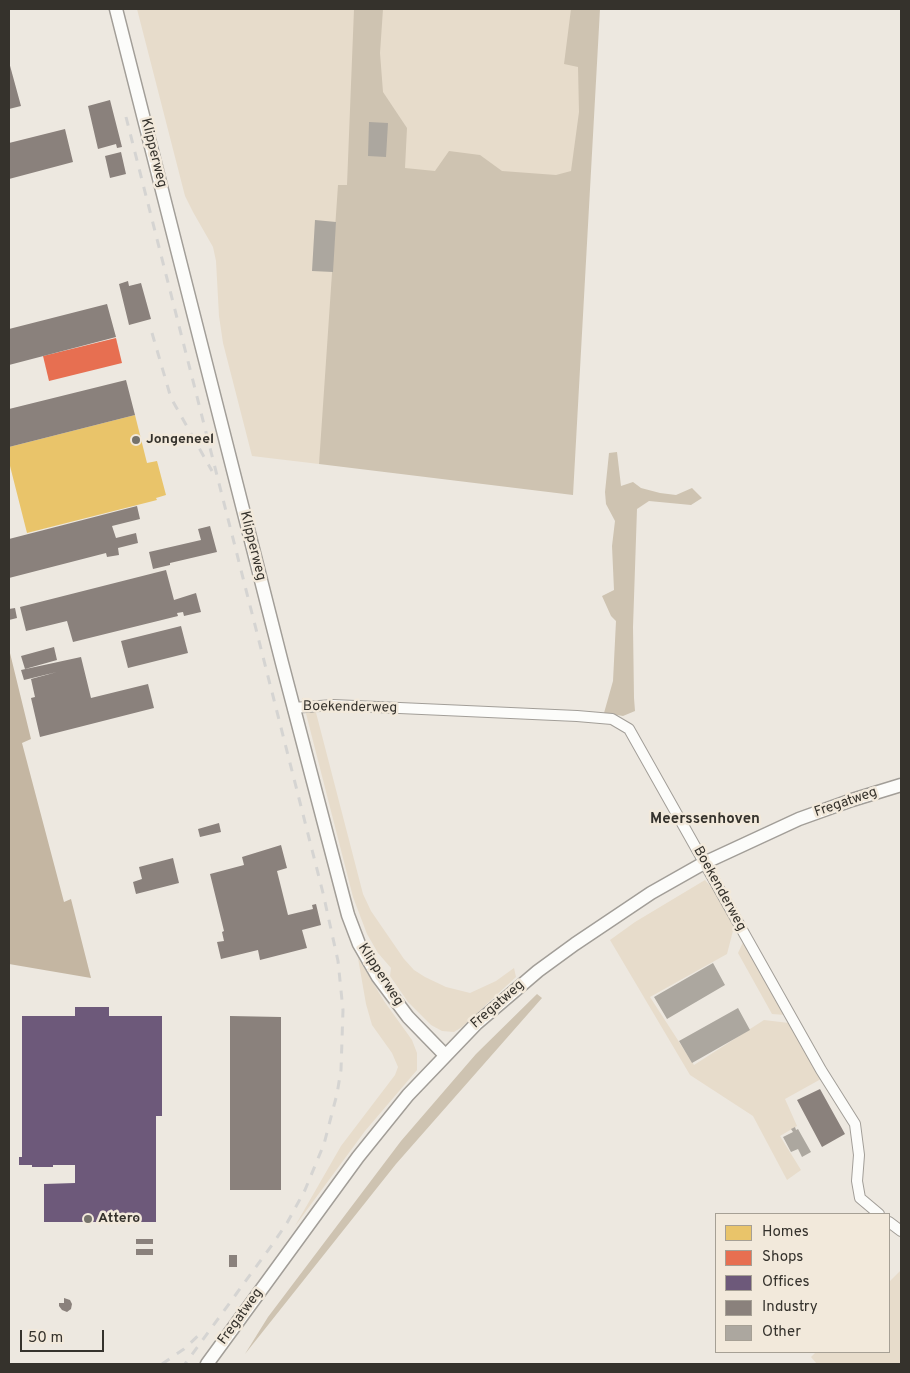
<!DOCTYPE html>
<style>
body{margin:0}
#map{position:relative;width:910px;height:1373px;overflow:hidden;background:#ede8e0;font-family:Overpass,sans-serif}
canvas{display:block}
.frame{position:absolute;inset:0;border:10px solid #35322c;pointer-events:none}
.legend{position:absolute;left:715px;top:1213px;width:175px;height:140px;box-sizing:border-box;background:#f2e9db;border:1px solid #a6a095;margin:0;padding:6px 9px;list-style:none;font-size:15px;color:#35322c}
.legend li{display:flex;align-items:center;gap:10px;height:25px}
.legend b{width:25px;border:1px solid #a6a095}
.scale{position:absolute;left:20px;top:1330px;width:84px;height:22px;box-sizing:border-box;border:2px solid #35322c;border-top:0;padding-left:6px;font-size:15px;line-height:18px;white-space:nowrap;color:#35322c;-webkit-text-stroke:4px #f2e9db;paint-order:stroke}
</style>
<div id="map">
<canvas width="910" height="1373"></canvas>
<div class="frame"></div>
<ul class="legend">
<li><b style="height:14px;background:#e9c46a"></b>Homes</li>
<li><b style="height:14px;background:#e76f51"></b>Shops</li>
<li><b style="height:14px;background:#6d597a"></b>Offices</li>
<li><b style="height:14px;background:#8a817c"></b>Industry</li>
<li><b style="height:14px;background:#aca79f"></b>Other</li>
</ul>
<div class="scale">50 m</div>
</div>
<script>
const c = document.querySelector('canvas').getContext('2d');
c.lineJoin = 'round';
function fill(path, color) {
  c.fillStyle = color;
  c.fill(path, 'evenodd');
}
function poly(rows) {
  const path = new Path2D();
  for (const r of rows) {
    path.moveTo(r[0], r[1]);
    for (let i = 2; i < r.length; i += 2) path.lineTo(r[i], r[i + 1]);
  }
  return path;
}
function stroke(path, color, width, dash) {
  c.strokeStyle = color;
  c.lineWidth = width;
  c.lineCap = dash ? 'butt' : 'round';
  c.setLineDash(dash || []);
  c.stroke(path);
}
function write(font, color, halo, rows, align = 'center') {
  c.font = font + ' Overpass,sans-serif';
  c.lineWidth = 5;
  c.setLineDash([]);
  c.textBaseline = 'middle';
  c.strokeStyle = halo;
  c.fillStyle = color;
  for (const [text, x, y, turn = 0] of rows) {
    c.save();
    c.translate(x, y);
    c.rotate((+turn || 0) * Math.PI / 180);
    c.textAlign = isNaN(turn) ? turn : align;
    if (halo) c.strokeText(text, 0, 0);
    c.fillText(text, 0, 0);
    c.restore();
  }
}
const green = poly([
 [137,9,590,9,573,269,319,461,319,464,252,456,223,343,219,316,216,261,213,247,193,212,185,196],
 [302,698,313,701,363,894,371,911,404,959,414,970,425,977,446,987,470,993,496,981,514,968,516,977,462,1027,454,1032,442,1031,431,1025,408,1002,390,976,391,968,378,953,367,934,353,897],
 [705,880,712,888,734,927,727,954,650,997,694,1065,764,1020,789,1023,821,1079,785,1099,797,1126,780,1136,801,1170,787,1180,753,1116,690,1075,610,940,635,922],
 [744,940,785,1015,772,1014,738,953],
 [358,958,384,1001,412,1040,417,1053,417,1070,365,1131,295,1226,341,1146,395,1075,398,1067,392,1053,372,1025,366,1004],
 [901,1270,901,1364,817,1364,811,1357,816,1352,889,1352,889,1282]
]);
const forest = poly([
 [354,9,383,9,380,53,383,92,407,128,405,168,435,171,449,151,480,155,502,171,556,175,571,171,579,112,578,67,564,64,571,9,600,9,573,495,319,464,338,185,347,185],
 [617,452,621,486,633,482,641,488,660,493,676,495,692,488,702,498,691,505,649,501,637,509,633,627,634,698,635,711,623,716,604,713,613,681,616,621,611,616,602,596,614,590,612,546,615,521,606,504,605,492,609,453],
 [537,994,542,998,396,1164,245,1354,268,1317,401,1141,476,1054]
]);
const water = poly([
 [9,649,31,739,22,743,64,902,71,899,91,978,9,964]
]);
const homes = poly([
 [135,415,147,463,157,461,166,495,156,498,157,500,27,533,9,462,9,447]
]);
const shops = poly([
 [116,338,122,363,49,381,43,356]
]);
const offices = poly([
 [75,1007,109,1007,109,1016,162,1016,162,1116,156,1116,156,1222,44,1222,44,1184,75,1183,75,1165,53,1165,53,1167,32,1167,32,1165,19,1165,19,1157,22,1157,22,1016,75,1016]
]);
const industry = poly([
 [9,62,21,106,9,109],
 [110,100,122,147,117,148,116,144,98,149,88,106],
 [65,129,73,162,9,179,9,143],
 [121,152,126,174,110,178,105,156],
 [128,281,129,286,141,283,151,319,129,325,119,284],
 [107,304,116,337,9,365,9,329],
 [126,380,135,415,9,447,9,409],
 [137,506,140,519,112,526,116,538,136,533,138,543,118,548,119,555,107,557,106,553,9,578,9,539],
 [210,526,217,552,170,563,170,565,153,569,149,552,201,540,198,529],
 [166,570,174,600,196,593,201,612,184,616,183,612,177,613,178,616,73,642,67,621,26,631,20,607],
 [15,608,17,618,9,620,9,609],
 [181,626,188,653,128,668,121,641],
 [54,647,57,660,25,669,21,656],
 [81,657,91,698,148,684,154,708,40,737,31,698,35,697,31,679,57,672,24,680,21,670],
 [219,823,221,832,200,837,198,829],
 [281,845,287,868,277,871,288,915,313,909,312,905,316,904,321,925,302,930,307,948,260,960,258,950,221,959,217,942,224,941,222,932,224,931,210,874,244,865,242,857],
 [173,858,179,883,136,894,133,882,142,879,139,867],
 [230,1016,281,1017,281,1190,230,1190],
 [820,1089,845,1134,822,1147,797,1100],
 [136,1239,153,1239,153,1244,136,1244],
 [136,1249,153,1249,153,1255,136,1255],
 [229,1255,237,1255,237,1267,229,1267],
 [64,1298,70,1300,72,1304,71,1309,67,1312,62,1310,59,1306,59,1303,64,1303]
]);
const building = poly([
 [369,122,388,123,386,157,368,156],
 [315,220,336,222,333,272,312,271],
 [713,963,725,985,667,1019,654,997],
 [738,1008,750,1030,692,1063,679,1041],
 [795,1127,796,1130,798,1129,811,1152,802,1157,798,1149,791,1152,783,1137,793,1132,791,1129]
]);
const minor = poly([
 [293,708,333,705,577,716,612,719,629,729,821,1070,855,1124,859,1155,857,1181,860,1198,879,1214],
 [889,1222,901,1231]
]);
const tertiary = poly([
 [116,9,282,663,348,915,359,944,378,977,408,1017,445,1055],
 [207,1364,358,1157,408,1095,476,1024,538,971,575,944,651,893,704,863,799,819,852,800,901,785]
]);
const rail = poly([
 [126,117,323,893,338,961,343,1010,341,1070,337,1094,324,1144,305,1190,287,1223,272,1245,185,1364],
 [152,333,171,398,212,471],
 [162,1364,184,1349,202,1332]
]);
const markers = [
 [136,440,5,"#75726b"],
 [88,1219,5,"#75726b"]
];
const streetNames = [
 ["Klipperweg",153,153,76],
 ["Klipperweg",252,546,76],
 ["Boekenderweg",350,708,1],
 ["Fregatweg",846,803,-19],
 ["Boekenderweg",719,889,61],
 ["Klipperweg",380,975,57],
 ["Fregatweg",498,1005,-41],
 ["Fregatweg",241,1317,-54]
];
const poiNames = [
 ["Jongeneel",146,440],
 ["Attero",98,1219]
];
const neighbourhoodNames = [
 ["Meerssenhoven",705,820]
];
fill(green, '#e7dccb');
fill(forest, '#cec3b1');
fill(water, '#c4b6a2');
fill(homes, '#e9c46a');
fill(shops, '#e76f51');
fill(offices, '#6d597a');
fill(industry, '#8a817c');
fill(building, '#aca79f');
stroke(minor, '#a29e98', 12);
stroke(tertiary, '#a29e98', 15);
stroke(minor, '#fcfcfa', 10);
stroke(tertiary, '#fcfcfa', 12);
stroke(rail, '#d5d4d2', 3, [9, 9]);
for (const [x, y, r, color] of markers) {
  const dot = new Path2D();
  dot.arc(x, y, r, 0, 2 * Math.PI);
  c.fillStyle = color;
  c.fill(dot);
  stroke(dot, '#f2e9db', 2);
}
write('14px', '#35322c', '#f2e9db', streetNames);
write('bold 14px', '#35322c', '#f2e9db', poiNames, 'left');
write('bold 15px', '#35322c', '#f2e9db', neighbourhoodNames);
</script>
